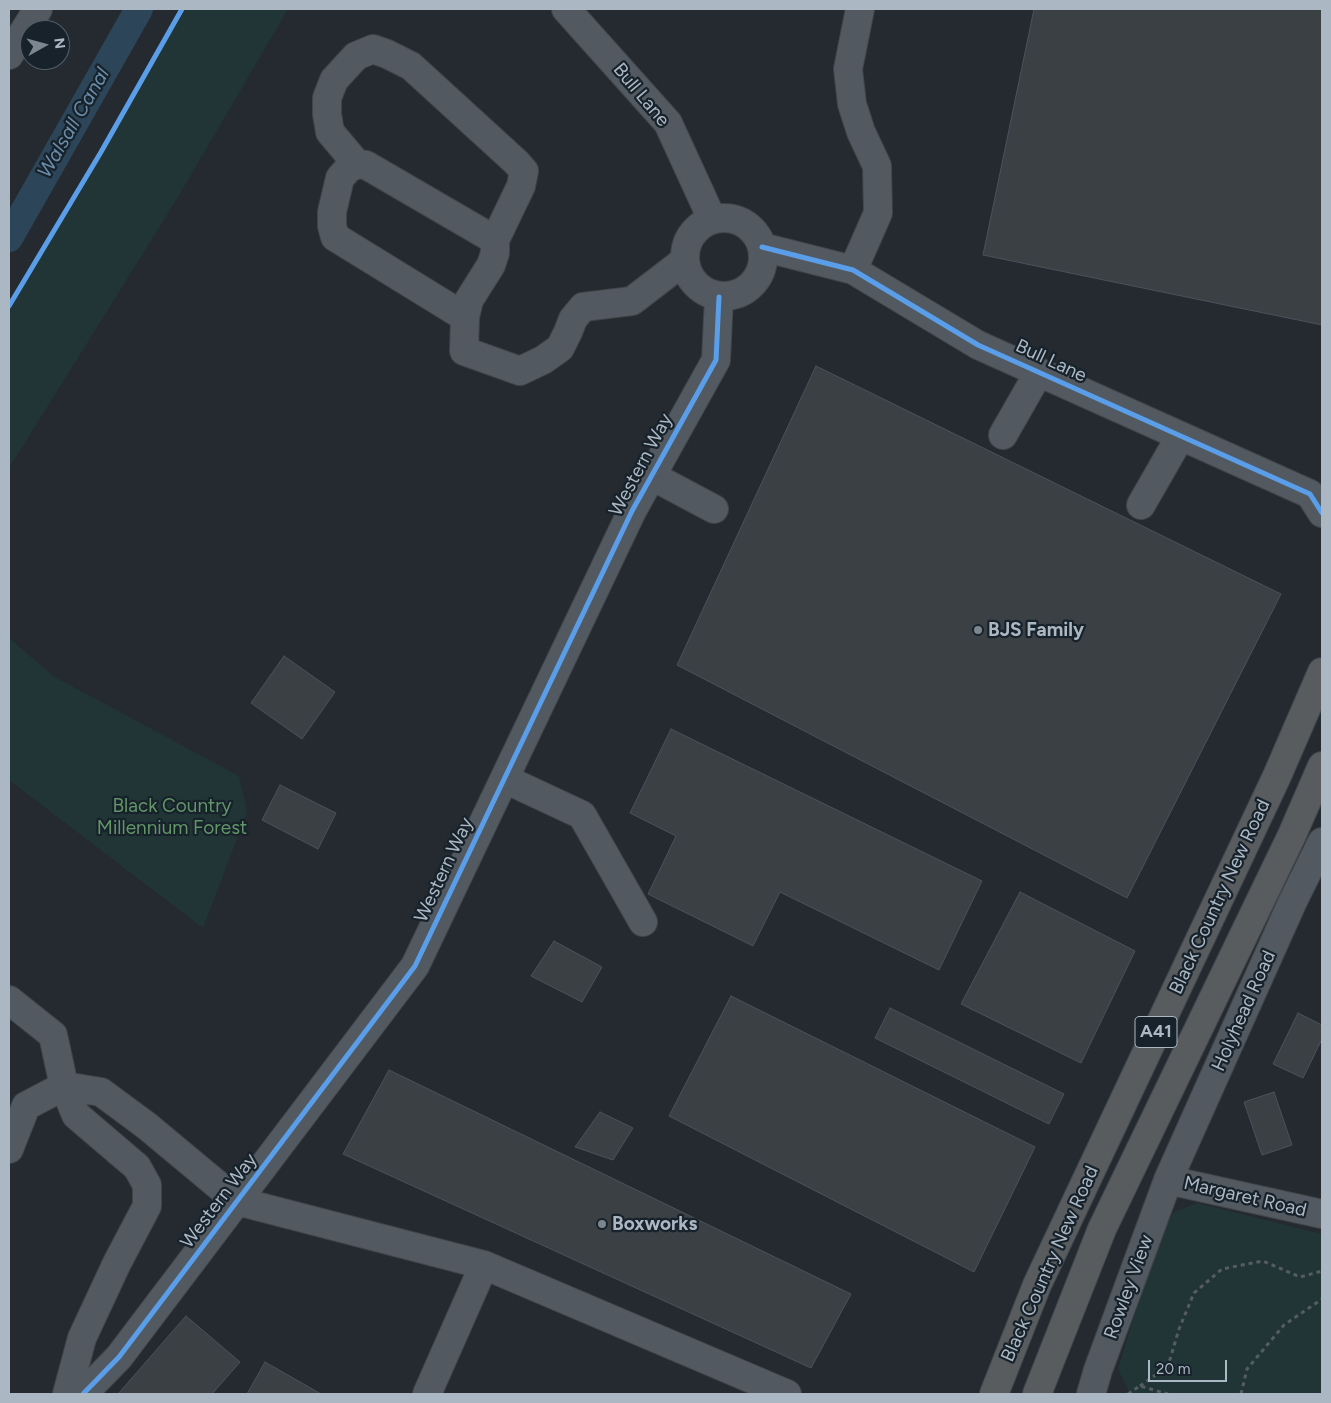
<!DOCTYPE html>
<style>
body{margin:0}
#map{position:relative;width:1331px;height:1403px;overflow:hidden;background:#242a30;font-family:Figtree,sans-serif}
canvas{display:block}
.frame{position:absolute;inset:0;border:10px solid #abb8c4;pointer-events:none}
.north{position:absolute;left:20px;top:20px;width:50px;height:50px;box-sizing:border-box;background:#17222b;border:1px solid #525e68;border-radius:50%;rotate:83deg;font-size:14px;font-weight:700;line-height:20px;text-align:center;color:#abb8c4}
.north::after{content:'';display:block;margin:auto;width:18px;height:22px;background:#7c8690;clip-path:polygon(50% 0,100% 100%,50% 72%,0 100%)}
.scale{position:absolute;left:1148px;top:1360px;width:79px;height:22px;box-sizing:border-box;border:2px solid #abb8c4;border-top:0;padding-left:6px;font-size:15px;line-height:18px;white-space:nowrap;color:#abb8c4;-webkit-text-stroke:4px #17222b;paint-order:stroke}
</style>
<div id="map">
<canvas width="1331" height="1403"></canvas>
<div class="frame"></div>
<div class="north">N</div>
<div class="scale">20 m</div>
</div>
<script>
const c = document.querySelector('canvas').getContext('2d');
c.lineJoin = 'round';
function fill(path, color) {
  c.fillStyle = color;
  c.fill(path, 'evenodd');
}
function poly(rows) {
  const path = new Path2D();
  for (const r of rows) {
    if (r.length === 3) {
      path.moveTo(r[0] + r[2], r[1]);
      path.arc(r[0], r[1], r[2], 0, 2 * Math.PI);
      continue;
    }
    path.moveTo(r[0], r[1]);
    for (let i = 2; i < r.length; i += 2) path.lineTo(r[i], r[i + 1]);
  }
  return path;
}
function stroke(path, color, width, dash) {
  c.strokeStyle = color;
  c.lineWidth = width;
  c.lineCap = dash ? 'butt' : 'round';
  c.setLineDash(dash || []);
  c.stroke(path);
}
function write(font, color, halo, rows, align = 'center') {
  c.font = font + ' Figtree,sans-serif';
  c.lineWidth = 4.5;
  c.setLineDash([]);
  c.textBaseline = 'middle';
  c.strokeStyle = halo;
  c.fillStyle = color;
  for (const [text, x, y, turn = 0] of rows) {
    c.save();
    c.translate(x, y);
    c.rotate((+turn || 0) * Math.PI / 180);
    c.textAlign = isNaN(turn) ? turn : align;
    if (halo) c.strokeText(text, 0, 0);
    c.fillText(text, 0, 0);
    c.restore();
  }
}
const green = poly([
 [182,9,288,9,175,202,9,468,9,306,101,152],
 [9,638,53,676,239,776,247,812,203,928,9,780],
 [1197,1203,1322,1234,1322,1391,1319,1394,1130,1394,1118,1369,1155,1246,1174,1212]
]);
const canal = poly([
 [9,238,139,9]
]);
const building = poly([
 [1034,9,1322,9,1322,325,983,255,1034,9],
 [816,366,1281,594,1127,898,677,665,816,366],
 [284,656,335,692,302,739,251,703,284,656],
 [671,729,982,881,939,970,780,892,753,946,648,894,676,836,630,813,671,729],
 [280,785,336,813,318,849,262,820,280,785],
 [1020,892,1135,951,1081,1063,961,1004,1020,892],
 [554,941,602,967,582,1002,531,976,554,941],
 [731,996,1035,1147,974,1272,669,1116,731,996],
 [890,1008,1064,1094,1049,1124,875,1038,890,1008],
 [1298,1013,1322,1025,1322,1039,1303,1078,1273,1064,1298,1013],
 [389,1070,851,1294,811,1368,343,1154,389,1070],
 [1274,1092,1292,1145,1262,1155,1244,1102,1274,1092],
 [600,1112,633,1128,613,1160,575,1147,600,1112],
 [186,1316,240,1362,212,1394,118,1394,186,1316],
 [265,1362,321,1394,247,1394,265,1362]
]);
const path = poly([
 [1140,1386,1168,1366,1179,1329,1194,1293,1222,1269,1263,1261,1300,1277,1322,1271],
 [1128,1394,1140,1386,1168,1394],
 [1241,1394,1247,1369,1284,1325,1322,1299]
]);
const minor = poly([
 [566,9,668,123,712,219],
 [9,55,38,9],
 [357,164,348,169,340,178,332,212,332,226,335,237,465,317,464,351,520,371,543,360,560,348,568,332,573,319,583,307,632,301,684,261],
 [724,257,39],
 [762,247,853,270,978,345,1310,494,1322,513],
 [853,270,878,213,877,166,861,132,852,104,848,69,860,9],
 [465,317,469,300,491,265,495,253,495,240,521,186,524,171,516,162,411,66,387,54,373,49,356,56,334,80,327,98,327,114,330,132,357,164,366,165,495,240],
 [1003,435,1039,372],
 [652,476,714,509],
 [1141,505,1180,437],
 [505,779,582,815,643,922],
 [9,1000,53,1035,64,1086,76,1115,137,1167,147,1185,147,1206,117,1263,82,1338,67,1394],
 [9,1149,26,1106,64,1086,101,1092,147,1126,237,1201,484,1265,787,1394],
 [1168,1180,1322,1214],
 [83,1394,119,1357,415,966,632,511,716,360,719,297],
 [427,1394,484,1265],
 [1091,1394,1098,1370,1168,1180,1292,903,1322,842]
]);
const highway = poly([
 [994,1394,1037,1285,1277,776,1322,672],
 [1037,1394,1102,1229,1292,835,1322,766]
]);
const cycleway = poly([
 [762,247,853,270,978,345,1310,494,1322,513],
 [9,306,101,152,182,9],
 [83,1394,119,1357,415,966,632,511,716,360,719,297]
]);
const markers = [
 [978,630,5,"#7c8690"],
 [602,1224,5,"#7c8690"]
];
const shields = [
 [1156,1032,42]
];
const shieldNames = [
 ["A41",1156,1032]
];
const streetNames = [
 ["Bull Lane",641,95,50],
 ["Bull Lane",1051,361,25],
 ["Western Way",641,465,-62],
 ["Western Way",444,870,-65],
 ["Black Country New Road",1220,897,-65],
 ["Holyhead Road",1244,1011,-66],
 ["Margaret Road",1245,1197,13],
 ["Western Way",219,1201,-53],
 ["Black Country New Road",1050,1264,-66],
 ["Rowley View",1129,1287,-70]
];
const poiNames = [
 ["BJS Family",988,630],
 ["Boxworks",612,1224]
];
const parkNames = [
 ["Black Country",172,806],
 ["Millennium Forest",172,828]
];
const waterNames = [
 ["Walsall Canal",74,123,-60]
];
fill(green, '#213536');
stroke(canal, '#2d4558', 28);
fill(building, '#3b4045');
stroke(building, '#4b5259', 1);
stroke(minor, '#40454a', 30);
stroke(highway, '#40464d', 30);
stroke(path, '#565d62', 3, [4, 4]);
stroke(minor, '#525960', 28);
stroke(highway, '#585c5f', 28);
stroke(cycleway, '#5a9eea', 5);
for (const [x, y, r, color] of markers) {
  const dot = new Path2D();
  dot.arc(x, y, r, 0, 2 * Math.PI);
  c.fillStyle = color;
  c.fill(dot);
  stroke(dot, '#17222b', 2);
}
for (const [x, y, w] of shields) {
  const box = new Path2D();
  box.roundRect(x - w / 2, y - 15.5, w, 31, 4);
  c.fillStyle = '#17222b';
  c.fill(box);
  stroke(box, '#abb8c4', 1);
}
write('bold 18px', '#abb8c4', null, shieldNames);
write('19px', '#abb8c4', '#17222b', streetNames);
write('bold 19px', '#abb8c4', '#17222b', poiNames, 'left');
write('19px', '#629567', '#17222b', parkNames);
write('italic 20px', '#698daa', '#17222b', waterNames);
</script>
